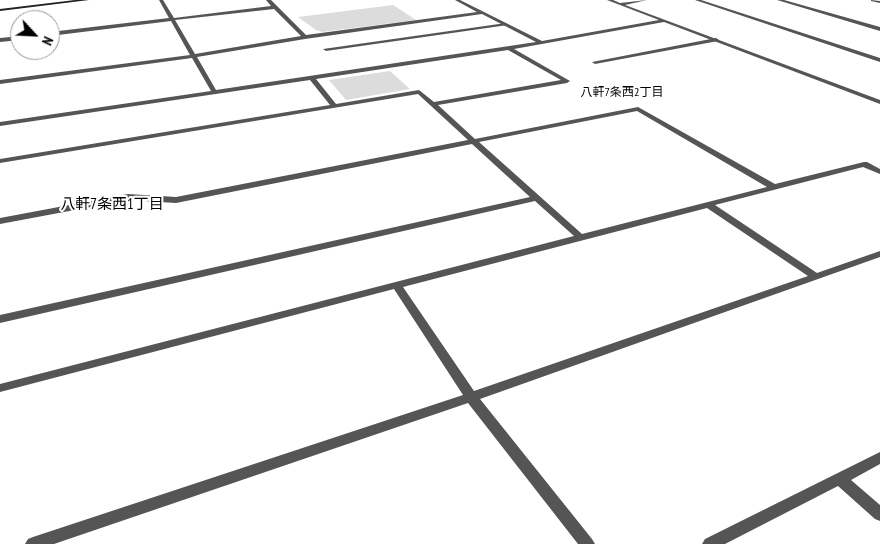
<!DOCTYPE html>
<meta charset="utf-8">
<style>
body{margin:0}
#map{position:relative;width:880px;height:544px;overflow:hidden;background:#fff;font-family:"PT Sans Narrow",sans-serif}
canvas{display:block}
.north{position:absolute;left:10px;top:10px;width:50px;height:50px;box-sizing:border-box;background:#fff;border:1px solid #999;border-radius:50%;rotate:115deg;font-size:14px;font-weight:700;line-height:20px;text-align:center;color:#000}
.north::after{content:'';display:block;margin:auto;width:18px;height:22px;background:#000;clip-path:polygon(50% 0,100% 100%,50% 72%,0 100%)}
</style>
<div id="map">
<canvas width="880" height="544"></canvas>
<div class="north">N</div>
</div>
<script>
const c = document.querySelector('canvas').getContext('2d');
c.lineJoin = 'round';
function fill(path, color) {
  c.fillStyle = color;
  c.fill(path, 'evenodd');
}
function poly(rows) {
  const path = new Path2D();
  for (const r of rows) {
    path.moveTo(r[0], r[1]);
    for (let i = 2; i < r.length; i += 2) path.lineTo(r[i], r[i + 1]);
  }
  return path;
}
function write(font, color, halo, rows, align = 'center') {
  c.font = font + ' "PT Sans Narrow","Noto Sans JP",sans-serif';
  c.lineWidth = 4;
  c.setLineDash([]);
  c.textBaseline = 'middle';
  c.strokeStyle = halo;
  c.fillStyle = color;
  for (const [text, x, y, turn = 0] of rows) {
    c.save();
    c.translate(x, y);
    c.rotate((+turn || 0) * Math.PI / 180);
    c.textAlign = isNaN(turn) ? turn : align;
    if (halo) c.strokeText(text, 0, 0);
    c.fillText(text, 0, 0);
    c.restore();
  }
}
const green = poly([
 [393,5,416,20,322,32,316,30,298,17],
 [390,71,410,89,346,100,329,80]
]);
const lane = poly([
 [506,23,508,25,326,51,323,49,506,23],
 [716,38,719,40,718,41,595,64,592,62,716,38]
]);
const street = poly([
 [159,0,163,0,174,18,271,6,266,0,271,0,306,35,477,12,455,0,460,0,542,41,659,20,607,0,613,0,620,3,647,0,625,5,880,100,880,104,664,22,514,49,570,81,567,83,438,105,475,139,638,107,775,184,864,162,867,162,880,169,880,174,863,167,715,205,817,273,880,251,880,257,480,399,592,539,595,544,578,544,468,403,54,544,25,544,28,539,33,537,463,395,394,289,0,392,0,384,574,236,535,201,0,323,0,315,530,197,472,144,176,203,128,200,0,224,0,218,128,194,176,197,468,140,418,94,0,163,0,159,330,105,310,80,0,126,0,122,211,91,192,58,0,84,0,80,190,55,171,21,50,36,50,32,169,18,159,0],
 [274,9,301,36,195,54,175,20,274,9],
 [482,14,536,42,216,90,197,57,305,39,482,14],
 [508,50,561,80,434,102,419,90,336,104,316,79,508,50],
 [637,111,767,187,582,234,479,142,637,111],
 [707,208,808,276,474,391,403,287,707,208],
 [695,0,701,0,880,58,880,62,695,0],
 [777,0,784,0,880,27,880,31,777,0],
 [871,0,880,1,880,3,871,1,871,0],
 [20,36,20,40,0,42,0,38,20,36],
 [880,452,880,464,851,480,880,505,880,521,875,519,838,486,725,544,702,544,705,539,880,452]
]);
const secondary = poly([
 [75,0,89,0,0,11,0,9,75,0]
]);
const farNeighbourhoodnames = [
 ["八軒7条西2丁目",622,93]
];
const neighbourhoodNames = [
 ["八軒7条西1丁目",112,205]
];
fill(green, '#dcdcdc');
fill(lane, '#555');
fill(street, '#555');
fill(secondary, '#222');
write('12px', '#000', '#fff', farNeighbourhoodnames);
write('15px', '#000', '#fff', neighbourhoodNames);
</script>
